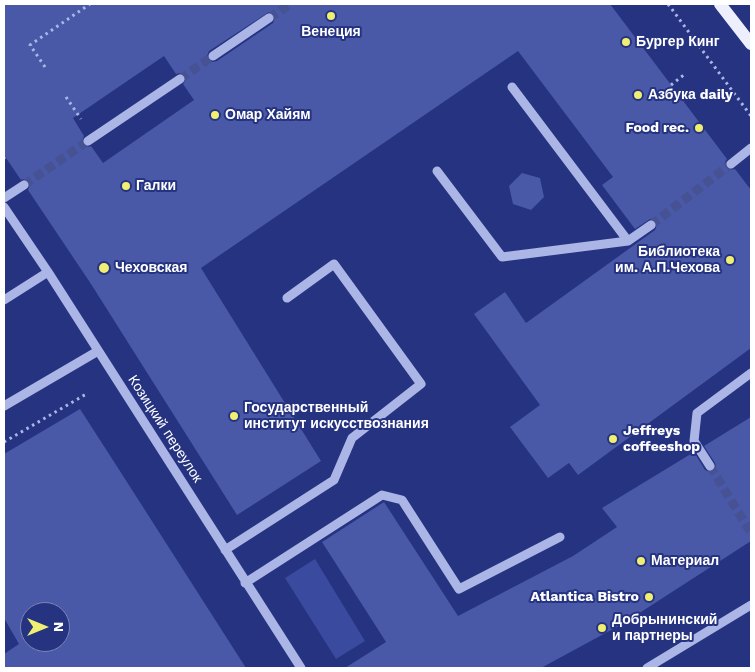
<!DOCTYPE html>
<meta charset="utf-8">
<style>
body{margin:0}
#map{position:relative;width:755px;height:672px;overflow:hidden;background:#253381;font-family:"Work Sans",sans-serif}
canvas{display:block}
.frame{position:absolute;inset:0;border:5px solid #fff;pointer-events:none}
.north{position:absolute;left:20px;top:602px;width:50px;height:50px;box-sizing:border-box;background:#253381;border:1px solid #7c85b3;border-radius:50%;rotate:90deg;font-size:14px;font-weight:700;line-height:20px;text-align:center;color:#fff}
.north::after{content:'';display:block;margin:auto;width:18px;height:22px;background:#f0ef71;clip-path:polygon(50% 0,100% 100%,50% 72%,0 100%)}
</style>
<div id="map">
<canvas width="755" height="672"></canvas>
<div class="frame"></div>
<div class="north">N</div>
</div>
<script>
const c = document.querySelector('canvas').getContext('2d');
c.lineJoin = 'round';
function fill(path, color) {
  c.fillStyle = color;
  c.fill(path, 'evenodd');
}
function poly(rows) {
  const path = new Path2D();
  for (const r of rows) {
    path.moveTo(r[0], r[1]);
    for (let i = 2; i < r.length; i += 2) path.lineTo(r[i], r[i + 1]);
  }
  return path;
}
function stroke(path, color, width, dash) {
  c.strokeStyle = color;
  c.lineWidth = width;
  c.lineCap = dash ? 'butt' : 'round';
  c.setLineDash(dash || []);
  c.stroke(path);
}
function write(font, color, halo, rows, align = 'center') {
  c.font = font + ' "Work Sans",sans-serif';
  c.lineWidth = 4;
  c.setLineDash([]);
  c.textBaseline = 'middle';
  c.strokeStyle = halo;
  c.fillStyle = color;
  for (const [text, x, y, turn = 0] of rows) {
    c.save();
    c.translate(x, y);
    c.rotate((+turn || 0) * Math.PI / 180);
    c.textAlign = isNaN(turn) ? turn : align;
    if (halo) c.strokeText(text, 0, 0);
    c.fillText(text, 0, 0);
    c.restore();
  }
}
const green = poly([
 [315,559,365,641,336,659,285,578]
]);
const building = poly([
 [4,4,610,4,727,159,725,162,726,167,729,170,735,169,751,190,751,348,578,475,569,463,548,478,510,427,540,405,474,314,505,292,526,323,655,230,657,225,654,220,650,219,635,229,602,185,613,177,518,51,201,268,321,461,237,515,91,284,28,190,30,185,29,181,24,179,21,180,4,155],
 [269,12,274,14,275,17,273,23,217,61,213,62,208,60,207,56,209,51],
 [164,56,176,74,180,73,185,75,186,79,183,84,194,100,103,163,91,146,88,147,83,145,82,141,84,136,73,118],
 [522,173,540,178,544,197,531,210,513,204,509,186],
 [80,409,118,468,246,668,4,668,4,654,19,644,4,618,4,454],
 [30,612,60,612,60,642,30,642],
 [751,417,751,541,624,623,541,668,345,668,386,642,322,542,384,502,458,616,573,556,617,527,602,508,694,452,705,470,710,472,714,471,716,468,715,463,704,446]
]);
const minorTunnel = poly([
 [269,18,291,4],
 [180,79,213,56],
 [24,185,88,141],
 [651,225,731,164],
 [710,466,751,533]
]);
const path = poly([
 [668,4,751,116],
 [45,67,30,45,90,4],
 [671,85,685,74],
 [66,97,81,119],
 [4,158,5,157],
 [4,442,88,393]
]);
const minor = poly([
 [213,56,269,18],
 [512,87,628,241],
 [88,141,180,79],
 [731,164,751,148],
 [437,171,502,257,628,241,651,225],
 [4,198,24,185],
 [4,207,48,272,301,668],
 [4,300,48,272],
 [4,406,98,351],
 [710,466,694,441,697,413,751,373],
 [225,550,334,480,352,438,421,384,334,264,287,298],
 [245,583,382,495,402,500,459,589,560,537],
 [647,668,751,605]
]);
const major = poly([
 [720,4,751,44]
]);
const markers = [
 [331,16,5,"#f0ef71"],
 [626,42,5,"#f0ef71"],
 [638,95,5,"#f0ef71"],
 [215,115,5,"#f0ef71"],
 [699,128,5,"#f0ef71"],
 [126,186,5,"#f0ef71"],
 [730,260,5,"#f0ef71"],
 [104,268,6,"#f0ef71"],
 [234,416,5,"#f0ef71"],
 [613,439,5,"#f0ef71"],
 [641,561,5,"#f0ef71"],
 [649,597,5,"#f0ef71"],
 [602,628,5,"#f0ef71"]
];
const poiNames = [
 ["Венеция",331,32,"center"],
 ["Бургер Кинг",636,42],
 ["Азбука daily",648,95],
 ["Омар Хайям",225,115],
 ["Food rec.",689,128,"right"],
 ["Галки",136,186],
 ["Библиотека",720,252,"right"],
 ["им. А.П.Чехова",720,268,"right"],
 ["Чеховская",115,268],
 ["Государственный",244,408],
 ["институт искусствознания",244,424],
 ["Jeffreys",623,431],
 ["coffeeshop",623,447],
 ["Материал",651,561],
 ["Atlantica Bistro",639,597,"right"],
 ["Добрынинский",612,620],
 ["и партнеры",612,636]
];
const streetNames = [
 ["Козицкий переулок",165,429,57]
];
fill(green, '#3a4a9e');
fill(building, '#4959a7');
stroke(minorTunnel, '#465294', 9, [9, 4.5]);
stroke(path, '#acb6e6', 3, [2.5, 4]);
stroke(minor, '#acb6e6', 9);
stroke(major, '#eeeffd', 12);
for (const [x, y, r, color] of markers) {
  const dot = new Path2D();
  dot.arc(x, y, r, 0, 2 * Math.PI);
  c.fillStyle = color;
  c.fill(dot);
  stroke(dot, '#253381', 2);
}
write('bold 14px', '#fff', '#253381', poiNames, 'left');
write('14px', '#fff', '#253381', streetNames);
</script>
